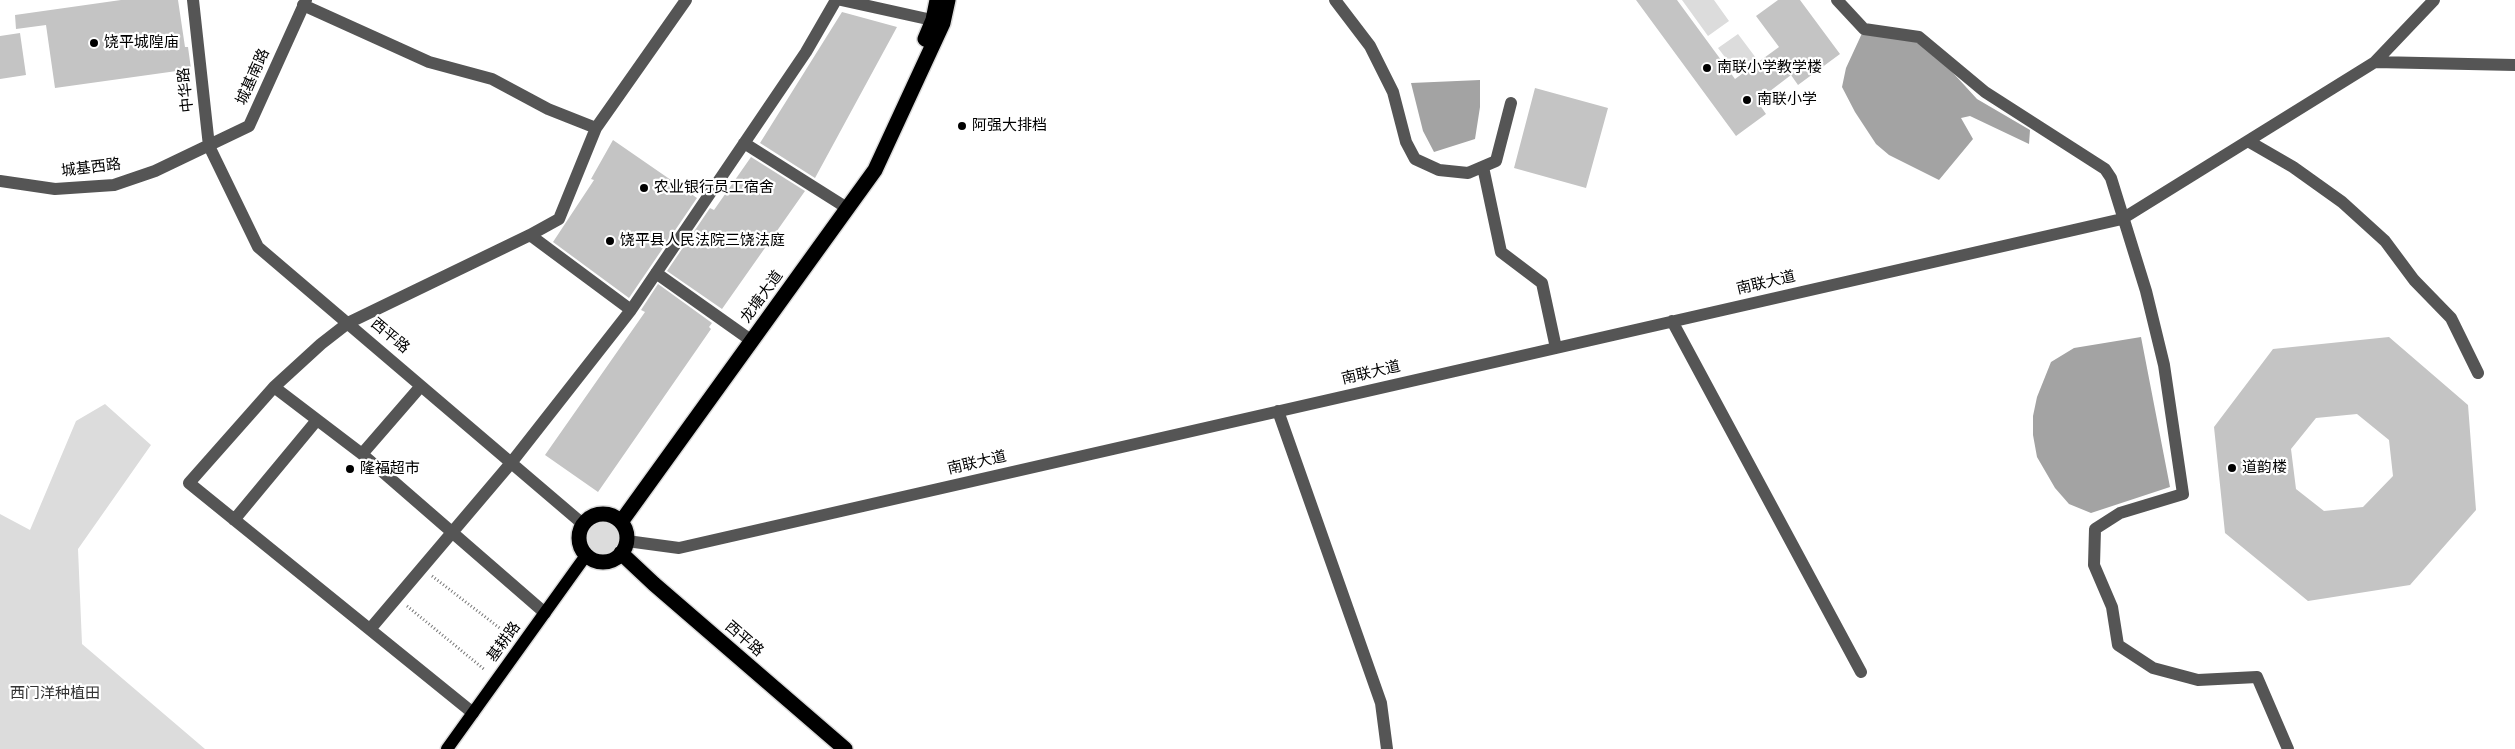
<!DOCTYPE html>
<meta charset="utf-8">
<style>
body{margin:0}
canvas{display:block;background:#fff}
</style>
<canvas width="2515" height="749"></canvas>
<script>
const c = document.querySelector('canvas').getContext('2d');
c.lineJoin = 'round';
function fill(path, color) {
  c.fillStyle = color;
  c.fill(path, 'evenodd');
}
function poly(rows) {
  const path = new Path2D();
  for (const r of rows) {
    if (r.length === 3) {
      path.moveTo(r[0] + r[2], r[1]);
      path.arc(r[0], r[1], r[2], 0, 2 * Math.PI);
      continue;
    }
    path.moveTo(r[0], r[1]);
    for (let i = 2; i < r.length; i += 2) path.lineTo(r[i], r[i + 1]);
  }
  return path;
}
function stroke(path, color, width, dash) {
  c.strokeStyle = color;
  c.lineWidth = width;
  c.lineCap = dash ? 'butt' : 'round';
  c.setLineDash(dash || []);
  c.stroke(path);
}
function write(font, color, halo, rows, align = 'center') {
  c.font = font + ' Manrope,"Noto Sans SC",sans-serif';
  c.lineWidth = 4.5;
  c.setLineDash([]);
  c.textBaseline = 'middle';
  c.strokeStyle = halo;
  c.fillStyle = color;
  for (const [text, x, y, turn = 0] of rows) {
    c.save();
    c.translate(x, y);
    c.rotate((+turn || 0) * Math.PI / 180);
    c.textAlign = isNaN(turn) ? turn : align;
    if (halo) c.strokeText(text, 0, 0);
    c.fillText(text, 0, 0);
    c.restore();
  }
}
const green = poly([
 [1682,0,1714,0,1729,21,1708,36],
 [1738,34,1756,58,1737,73,1718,48],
 [105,404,151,445,78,549,82,644,205,749,0,749,0,514,30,530,76,421],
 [603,538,18]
]);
const water = poly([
 [1864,29,1921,38,1977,99,2030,130,2029,144,1970,116,1961,118,1973,139,1939,180,1889,155,1876,144,1855,112,1842,87,1846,68],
 [1480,80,1480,107,1475,139,1434,152,1423,131,1411,83],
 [2141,337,2170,487,2091,513,2069,504,2055,488,2037,457,2033,435,2033,416,2037,397,2051,362,2074,348]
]);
const building = poly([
 [121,0,178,0,185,47,188,47,191,69,55,88,46,25,16,29,15,15],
 [1636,0,1677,0,1735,79,1779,47,1756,16,1778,0,1800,0,1840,54,1798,85,1791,75,1757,101,1766,114,1736,136],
 [842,12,897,27,815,178,760,143],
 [20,33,26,75,0,79,0,36],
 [1535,88,1608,108,1586,188,1514,168],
 [613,140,697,198,629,298,553,242,594,180,591,179],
 [751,157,805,191,722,309,667,271,710,208,714,210],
 [658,284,712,323,709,327,711,329,598,492,545,455,645,312,641,310],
 [2389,337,2468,405,2476,510,2410,585,2308,601,2225,533,2214,427,2273,349],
 [2357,414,2389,440,2393,476,2363,507,2324,511,2296,489,2291,449,2316,418]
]);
const path = poly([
 [432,576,510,636],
 [407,606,485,670]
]);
const minor = poly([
 [193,0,209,146,258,247,584,525],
 [841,0,941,22],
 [1335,0,1370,46,1393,92,1406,142,1415,159,1439,170,1468,173,1496,161,1511,103],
 [1837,0,1864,29,1919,37,1985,92,2105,169,2111,178,2146,291,2164,365,2183,494,2120,513,2095,529,2094,565,2112,607,2118,645,2153,668,2198,680,2257,677,2288,749],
 [303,5,429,62,492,79,548,109,596,128],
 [2375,62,2515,65],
 [2248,141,2293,167,2342,202,2385,241,2414,280,2451,318,2478,373],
 [744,143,847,208],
 [1483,167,1501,252,1542,283,1556,348],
 [0,181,55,189,114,185,155,171,249,126,306,0],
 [530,235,631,310],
 [656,273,752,341],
 [1672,321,1861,672],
 [274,387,362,454,545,613],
 [1278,411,1381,703,1387,749],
 [362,454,421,386],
 [234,520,317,420],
 [627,541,679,548,2122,219,2375,62,2434,0],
 [371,628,511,463,631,310,806,52,836,0],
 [473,713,189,483,274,387,321,344,348,323,530,235,559,219,596,128,686,0]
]);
const major = poly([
 [447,749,587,554]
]);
const highway = poly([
 [925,39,933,20,937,0],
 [603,538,24],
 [621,522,875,170,943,23,948,0],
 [621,553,654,584,845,749]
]);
const markers = [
 [94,43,5,"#000"],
 [1707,68,5,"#000"],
 [1747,100,5,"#000"],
 [962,126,5,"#000"],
 [644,188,5,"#000"],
 [610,241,5,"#000"],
 [2232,468,5,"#000"],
 [350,469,5,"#000"]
];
const poiNames = [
 ["饶平城隍庙",104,43],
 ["南联小学教学楼",1717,68],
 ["南联小学",1757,100],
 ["阿强大排档",972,126],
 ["农业银行员工宿舍",654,188],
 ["饶平县人民法院三饶法庭",620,241],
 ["道韵楼",2242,468],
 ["隆福超市",360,469]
];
const streetNames = [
 ["城基南路",253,77,-66],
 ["中华路",186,90,-96],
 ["城基西路",91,168,-7],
 ["南联大道",1766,283,-13],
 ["龙塘大道",762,297,-54],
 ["西平路",390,336,40],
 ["南联大道",1371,373,-13],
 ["南联大道",977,463,-13],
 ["西平路",744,639,41],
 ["基耕路",504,642,-54]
];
const parkNames = [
 ["西门洋种植田",55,694]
];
fill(green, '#dcdcdc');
fill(water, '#a3a3a3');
fill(building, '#c4c4c4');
stroke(major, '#dbdbdb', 15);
stroke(highway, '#dbdbdb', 18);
stroke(path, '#777', 3, [1, 2.5]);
stroke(minor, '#555', 12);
stroke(major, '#000', 12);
stroke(highway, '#000', 15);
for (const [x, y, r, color] of markers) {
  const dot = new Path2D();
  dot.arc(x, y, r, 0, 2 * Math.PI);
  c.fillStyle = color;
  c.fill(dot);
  stroke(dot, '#fff', 2);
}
write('15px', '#000', '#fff', poiNames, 'left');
write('15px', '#000', '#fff', streetNames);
write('15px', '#333', '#fff', parkNames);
</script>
